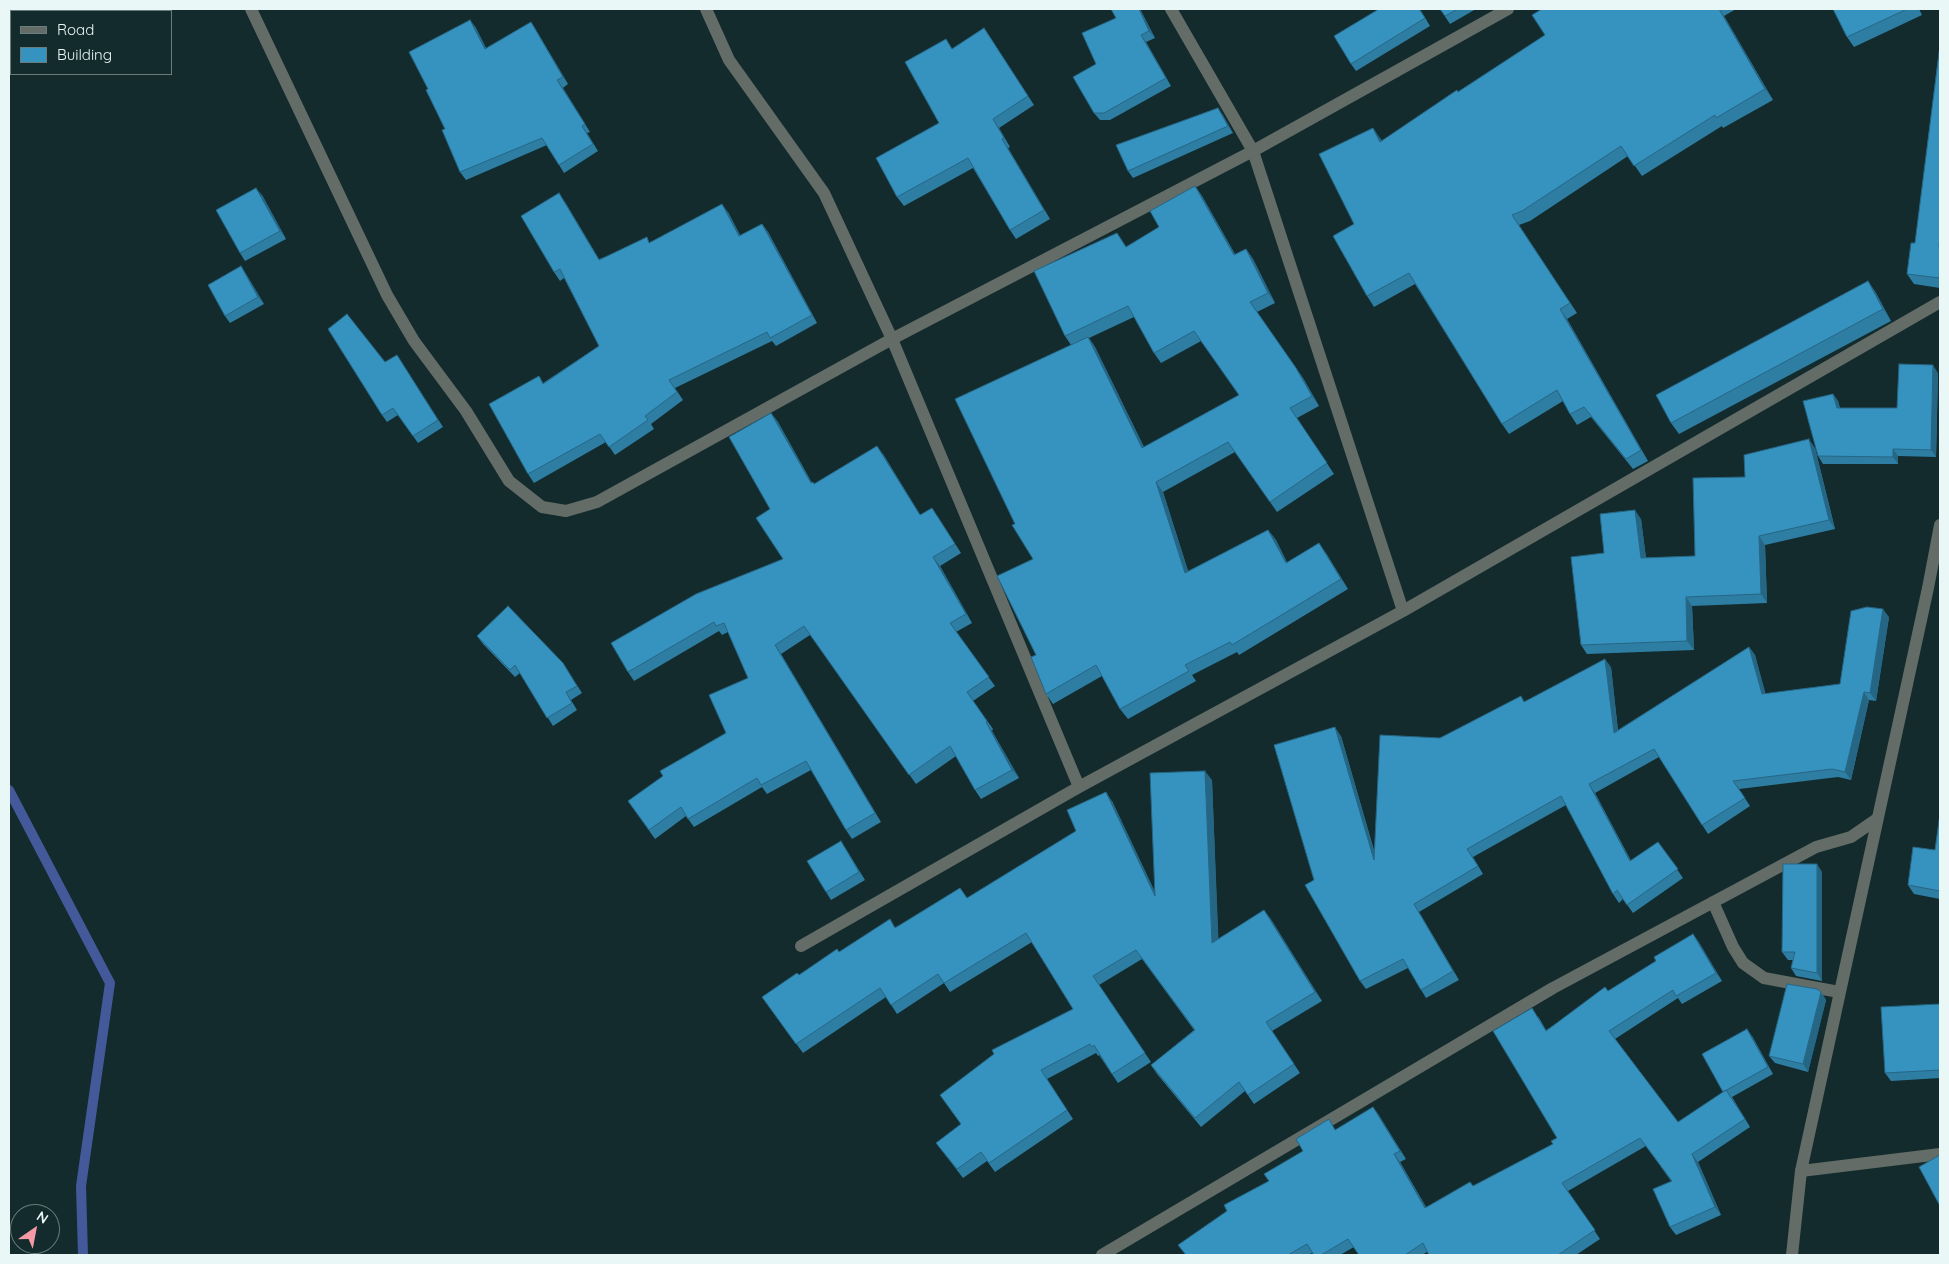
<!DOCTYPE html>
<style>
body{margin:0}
#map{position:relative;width:1949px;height:1264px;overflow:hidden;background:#132b2c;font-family:Quicksand,sans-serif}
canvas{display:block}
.frame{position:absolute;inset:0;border:10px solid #e9f7f7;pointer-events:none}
.legend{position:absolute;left:10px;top:10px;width:162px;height:65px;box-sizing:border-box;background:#132b2c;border:1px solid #697d7d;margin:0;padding:6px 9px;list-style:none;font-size:15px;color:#e9f7f7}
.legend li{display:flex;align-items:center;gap:10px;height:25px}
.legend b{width:25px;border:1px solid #697d7d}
.north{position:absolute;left:10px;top:1204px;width:50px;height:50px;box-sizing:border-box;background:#132b2c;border:1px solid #697d7d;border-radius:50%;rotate:33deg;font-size:14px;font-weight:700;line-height:20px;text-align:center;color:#e9f7f7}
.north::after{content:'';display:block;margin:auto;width:18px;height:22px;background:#f49aa6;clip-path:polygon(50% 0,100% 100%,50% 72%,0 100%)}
</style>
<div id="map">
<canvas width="1949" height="1264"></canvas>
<div class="frame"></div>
<ul class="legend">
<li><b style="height:6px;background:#636c67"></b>Road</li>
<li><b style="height:14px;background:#3692be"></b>Building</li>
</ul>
<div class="north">N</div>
</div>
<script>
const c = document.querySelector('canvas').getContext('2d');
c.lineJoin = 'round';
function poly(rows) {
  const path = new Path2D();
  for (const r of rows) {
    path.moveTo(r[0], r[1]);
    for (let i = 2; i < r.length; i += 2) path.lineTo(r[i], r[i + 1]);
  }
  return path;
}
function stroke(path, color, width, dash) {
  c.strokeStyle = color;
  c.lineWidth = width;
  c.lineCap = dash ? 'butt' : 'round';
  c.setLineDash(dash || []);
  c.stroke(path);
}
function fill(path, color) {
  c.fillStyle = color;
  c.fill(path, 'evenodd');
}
const stream = poly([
 [9,790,110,983,81,1186,83,1255]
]);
const minor = poly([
 [251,9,387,295,414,341,466,411,509,481,542,507,566,511,597,502,892,339,1253,151,1508,9],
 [706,9,729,60,824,193,892,339,1079,787],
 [1171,9,1253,151,1403,611],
 [1713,902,1733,947,1743,963,1764,978,1839,992],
 [801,946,1079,787,1403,611,1940,302],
 [1801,1171,1940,1154],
 [1102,1255,1553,988,1816,847,1851,837,1877,819]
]);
const tertiary = poly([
 [1792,1255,1801,1171,1928,588,1940,525]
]);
const wall = poly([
 [1111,9,1140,9,1155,38,1146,42,1171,86,1110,120,1100,120,1094,113,1096,64,1116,18],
 [1379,9,1420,9,1430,26,1356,71,1351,64],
 [1440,9,1476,9,1450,24],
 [1542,9,1736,9,1724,16,1773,100,1723,128,1722,126,1642,176,1628,156,1530,221,1519,225,1577,313,1567,319,1648,461,1633,469,1591,417,1577,425,1570,414,1563,401,1509,434,1502,424,1415,284,1374,307,1367,296,1354,224,1380,138,1382,141,1545,35],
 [1833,9,1919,9,1922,15,1854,47,1847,37],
 [470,20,476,28,486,48,531,22,536,30,568,84,563,88,590,132,587,133,598,151,564,173,547,145,466,180,460,172,445,129,428,89],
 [984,28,1034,105,999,128,1010,147,1008,148,1050,219,1016,239,1010,230,973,168,904,206,897,197,939,123,953,48],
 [1940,45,1940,288,1914,284,1907,274,1915,243],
 [1218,108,1233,133,1133,178,1128,171],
 [1195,186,1202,196,1235,254,1246,249,1253,259,1275,303,1257,312,1303,378,1319,406,1297,418,1334,474,1277,512,1235,452,1163,492,1188,571,1268,530,1276,540,1287,563,1326,553,1348,589,1239,655,1237,652,1192,675,1196,681,1128,719,1120,709,1102,676,1053,704,1046,694,1036,655,1033,559,1015,524,1071,345,1065,336,1126,247,1159,227],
 [1134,317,1154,353,1161,363,1201,341,1239,395,1144,447,1095,347,1089,338],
 [262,195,286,239,245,261,240,253],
 [565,202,599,259,650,242,728,212,740,236,762,224,768,232,817,323,776,346,772,341,675,388,683,400,651,424,654,429,615,455,606,442,534,483,528,474,539,376,543,383,599,346,564,278,560,281,554,272],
 [241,266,246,274,264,304,230,323,225,316],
 [1868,281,1876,293,1891,321,1679,434,1671,423],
 [397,355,443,427,418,443,398,415,387,422,382,415,385,362],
 [1938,373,1936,457,1898,456,1898,464,1823,464,1818,456,1833,394,1838,401,1840,408,1897,408],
 [771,413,778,422,812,483,814,484,883,454,920,515,938,517,961,553,940,566,972,623,956,632,995,686,973,701,993,729,992,731,1019,778,981,799,975,790,956,756,916,784,810,635,781,654,881,822,852,839,846,830,811,770,767,794,762,787,694,827,686,816,655,839,628,801,726,733,748,678,728,632,722,635,719,631,634,681,628,672,783,559,770,509],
 [1815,448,1835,529,1765,545,1767,603,1692,606,1694,650,1587,654,1581,645,1604,553,1641,519,1646,558,1695,556,1745,477],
 [1889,617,1876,701,1869,700,1851,780,1838,777,1739,789,1750,806,1708,834,1659,757,1595,793,1631,861,1658,842,1683,878,1633,913,1623,899,1619,903,1613,894,1566,805,1473,857,1483,874,1419,912,1459,980,1426,998,1408,968,1366,989,1360,981,1314,880,1341,736,1374,850,1440,738,1525,701,1611,667,1618,730,1749,647,1755,655,1765,694,1840,684],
 [477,636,563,663,582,693,571,700,577,710,553,726,520,673,515,677,483,644],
 [1212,780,1218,939,1264,910,1322,1001,1272,1031,1300,1073,1254,1104,1245,1091,1201,1127,1157,1074,1151,1065,1194,1030,1142,959,1099,985,1151,1062,1118,1083,1099,1055,1098,1056,1096,1053,1047,1079,1073,1119,995,1172,987,1161,963,1178,936,1143,961,1124,1073,1009,1032,942,950,992,944,983,897,1014,886,997,803,1053,762,997,799,975,839,952,895,927,967,898,1076,831,1112,801,1155,892],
 [1940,814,1940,899,1914,894,1908,885,1935,850],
 [846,849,865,880,831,900,826,892],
 [1822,872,1822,981,1796,976,1791,968,1793,960,1788,960,1782,952],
 [1693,934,1722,981,1682,1004,1678,998,1615,1039,1678,1122,1724,1092,1752,1036,1773,1074,1732,1097,1750,1127,1698,1162,1721,1215,1676,1235,1670,1227,1671,1181,1646,1146,1568,1191,1600,1239,1576,1255,1429,1255,1427,1252,1422,1255,1359,1255,1354,1247,1340,1255,1314,1255,1312,1253,1308,1255,1186,1255,1227,1211,1269,1181,1303,1151,1373,1107,1406,1159,1400,1162,1426,1207,1473,1186,1553,1144,1557,1138,1538,1016,1546,1030,1656,961],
 [1821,992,1826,1000,1808,1072,1775,1063,1769,1056],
 [1940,1004,1940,1078,1891,1081,1885,1073]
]);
const shadedWall = poly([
 [1139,9,1140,9,1155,38,1149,31],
 [1719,9,1724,16,1773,100,1765,89],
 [470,20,476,28,490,56,485,49],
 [531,22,536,30,568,84,563,77],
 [1141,35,1146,42,1171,86,1166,78],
 [557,80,563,88,590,132,585,124],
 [1218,108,1223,115,1233,133,1228,126],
 [993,119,999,128,1010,147,1004,138],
 [1373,128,1380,138,1387,152,1380,142],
 [1002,139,1008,148,1050,219,1044,210],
 [1195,186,1202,196,1241,265,1234,255],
 [256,188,262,195,286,239,280,231],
 [559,193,565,202,604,268,599,260],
 [722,204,728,212,745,244,739,236],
 [762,224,768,232,817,323,812,315],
 [1246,249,1253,259,1275,303,1268,293],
 [241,266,246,274,264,304,258,297],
 [1868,281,1876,293,1891,321,1883,309],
 [1560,309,1567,319,1648,461,1641,450],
 [1088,337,1095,347,1149,458,1142,448],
 [1933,365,1938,373,1936,457,1931,450],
 [1296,368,1303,378,1319,406,1312,396],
 [1833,394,1838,401,1842,415,1837,408],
 [771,413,778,422,817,492,811,483],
 [1809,439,1815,448,1835,529,1829,520],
 [877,446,883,454,926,524,920,515],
 [1893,449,1898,456,1898,464,1893,457],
 [1156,482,1163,492,1192,583,1185,573],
 [1635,510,1641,519,1647,567,1641,558],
 [1268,530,1276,540,1293,574,1286,563],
 [1759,536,1765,545,1767,603,1761,594],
 [1319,543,1326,553,1348,589,1341,579],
 [933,557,940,566,972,623,966,614],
 [1686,597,1692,606,1694,650,1687,641],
 [1883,609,1889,617,1876,701,1870,693],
 [775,645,781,654,881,822,875,813],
 [1749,647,1755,655,1768,702,1762,694],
 [1605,659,1611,667,1619,741,1614,733],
 [1864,692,1869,700,1851,780,1845,772],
 [986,722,992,731,1019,778,1012,770],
 [1335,727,1341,736,1379,869,1374,860],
 [1205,771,1212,780,1219,952,1212,943],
 [1589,784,1595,793,1636,870,1630,861],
 [1106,792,1112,801,1161,905,1155,896],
 [841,841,846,849,865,880,859,872],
 [1817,864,1822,872,1822,981,1817,973],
 [1414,904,1419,912,1459,980,1453,971],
 [1264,910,1271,919,1322,1001,1315,992],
 [1693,934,1699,942,1722,981,1716,973],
 [1821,992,1826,1000,1808,1072,1803,1064],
 [1747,1029,1752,1036,1773,1074,1768,1067],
 [1373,1107,1379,1115,1406,1159,1400,1151],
 [1394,1154,1400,1162,1431,1216,1425,1208],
 [1692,1154,1698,1162,1721,1215,1715,1207]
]);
const building = poly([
 [1111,9,1139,9,1149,31,1141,35,1166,78,1104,113,1094,113,1073,77,1096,64,1082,33,1116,18,1111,9],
 [1379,9,1419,9,1425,18,1351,64,1334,36,1379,9],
 [1440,9,1458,9,1445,16,1440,9],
 [1542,9,1719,9,1765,89,1716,118,1715,115,1634,166,1621,146,1522,211,1512,215,1570,303,1560,309,1641,450,1626,459,1584,407,1570,414,1557,390,1502,424,1409,273,1367,296,1333,236,1354,224,1319,154,1373,128,1380,142,1457,90,1458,92,1545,35,1532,15,1542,9],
 [1833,9,1907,9,1847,37,1833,9],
 [470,20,485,49,531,22,563,77,557,80,585,124,582,126,593,144,559,165,542,138,460,172,442,130,445,129,426,90,428,89,409,52,470,20],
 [984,28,1028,96,993,119,1004,138,1002,139,1044,210,1010,230,968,158,897,197,876,158,939,123,905,62,946,39,952,49,984,28],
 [1940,45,1940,235,1939,247,1940,247,1940,268,1939,278,1907,274,1911,243,1915,243,1940,45],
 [1218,108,1228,126,1128,171,1116,145,1218,108],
 [1195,186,1234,255,1246,249,1268,293,1250,302,1296,368,1312,396,1290,408,1327,463,1270,502,1228,442,1156,482,1185,573,1268,530,1286,563,1319,543,1341,579,1232,645,1230,642,1185,665,1189,671,1120,709,1096,665,1046,694,1031,657,1036,655,997,576,1033,559,1012,525,1015,524,955,399,1088,337,1142,448,1239,395,1194,331,1154,353,1128,306,1065,336,1034,271,1117,233,1126,247,1159,227,1150,211,1195,186],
 [256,188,280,231,240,253,216,210,256,188],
 [559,193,599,260,647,237,649,243,722,204,739,236,762,224,812,315,770,338,767,332,669,380,677,392,645,416,648,420,609,447,600,434,528,474,489,404,539,376,543,384,599,346,560,269,554,272,521,216,559,193],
 [241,266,258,297,225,316,208,285,241,266],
 [1868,281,1883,309,1671,423,1656,395,1868,281],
 [347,314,385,362,397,355,438,420,413,436,393,408,382,415,328,329,347,314],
 [1899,364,1933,365,1931,450,1893,449,1893,457,1818,456,1803,401,1833,394,1837,408,1897,408,1899,364],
 [771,413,811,483,813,482,814,484,877,446,920,515,932,508,955,544,933,557,966,614,950,623,989,677,967,692,987,721,986,722,1012,770,975,790,950,746,909,775,804,626,775,645,875,813,846,830,806,761,761,785,757,778,688,819,681,807,649,830,628,801,663,776,660,771,726,733,709,695,748,678,724,623,716,626,714,622,628,672,611,643,696,594,783,559,756,518,770,509,729,437,771,413],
 [1809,439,1829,520,1759,536,1761,594,1686,597,1687,641,1581,645,1571,557,1604,553,1600,514,1635,510,1641,558,1695,556,1693,478,1745,477,1744,455,1809,439],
 [508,606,563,663,577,686,566,692,572,703,547,718,515,665,510,670,477,636,508,606],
 [1867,607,1883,609,1870,693,1864,692,1845,772,1832,769,1733,781,1745,798,1702,825,1654,749,1589,784,1630,861,1658,842,1678,869,1627,905,1617,890,1613,894,1561,796,1467,849,1478,866,1414,904,1453,971,1421,990,1403,959,1360,981,1305,885,1314,880,1274,745,1335,727,1374,860,1380,735,1440,738,1521,696,1524,702,1605,659,1614,733,1749,647,1762,694,1840,684,1851,611,1867,607],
 [1205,771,1212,943,1264,910,1315,992,1266,1022,1294,1064,1248,1095,1239,1082,1195,1118,1151,1065,1195,1030,1136,950,1093,976,1145,1053,1112,1074,1094,1045,1092,1047,1090,1044,1041,1070,1067,1110,989,1163,981,1152,957,1169,936,1143,961,1124,940,1095,994,1054,992,1050,1073,1009,1026,933,944,983,938,974,891,1005,880,988,796,1044,762,997,797,973,799,975,837,949,839,952,890,919,895,928,960,888,967,898,1076,831,1067,810,1106,792,1155,896,1150,773,1205,771],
 [1940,814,1940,891,1908,885,1913,847,1935,850,1940,814],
 [841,841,859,872,826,892,807,861,841,841],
 [1783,864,1817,864,1817,973,1791,968,1795,952,1782,952,1783,864],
 [1693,934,1716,973,1676,996,1673,990,1609,1031,1678,1122,1726,1090,1745,1119,1692,1154,1715,1207,1670,1227,1653,1189,1672,1181,1640,1138,1562,1183,1595,1230,1558,1255,1429,1255,1423,1243,1405,1255,1359,1255,1348,1239,1321,1255,1314,1255,1307,1244,1288,1255,1186,1255,1178,1245,1227,1211,1224,1205,1269,1181,1264,1174,1303,1151,1296,1139,1329,1119,1335,1130,1373,1107,1400,1151,1394,1154,1425,1208,1470,1182,1473,1186,1553,1144,1551,1141,1557,1138,1493,1031,1532,1008,1546,1031,1605,987,1608,991,1656,961,1654,957,1693,934],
 [1787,984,1817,989,1821,992,1803,1064,1769,1056,1787,984],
 [1940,1004,1940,1070,1885,1073,1881,1007,1940,1004],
 [1747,1029,1768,1067,1723,1092,1702,1054,1747,1029],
 [1940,1155,1940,1206,1919,1167,1940,1155]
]);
stroke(stream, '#43599a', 10);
stroke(minor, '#636c67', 12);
stroke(tertiary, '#636c67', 12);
fill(wall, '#2e7ea3');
fill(shadedWall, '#266685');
fill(building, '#3692be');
stroke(building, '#266685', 1);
</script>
